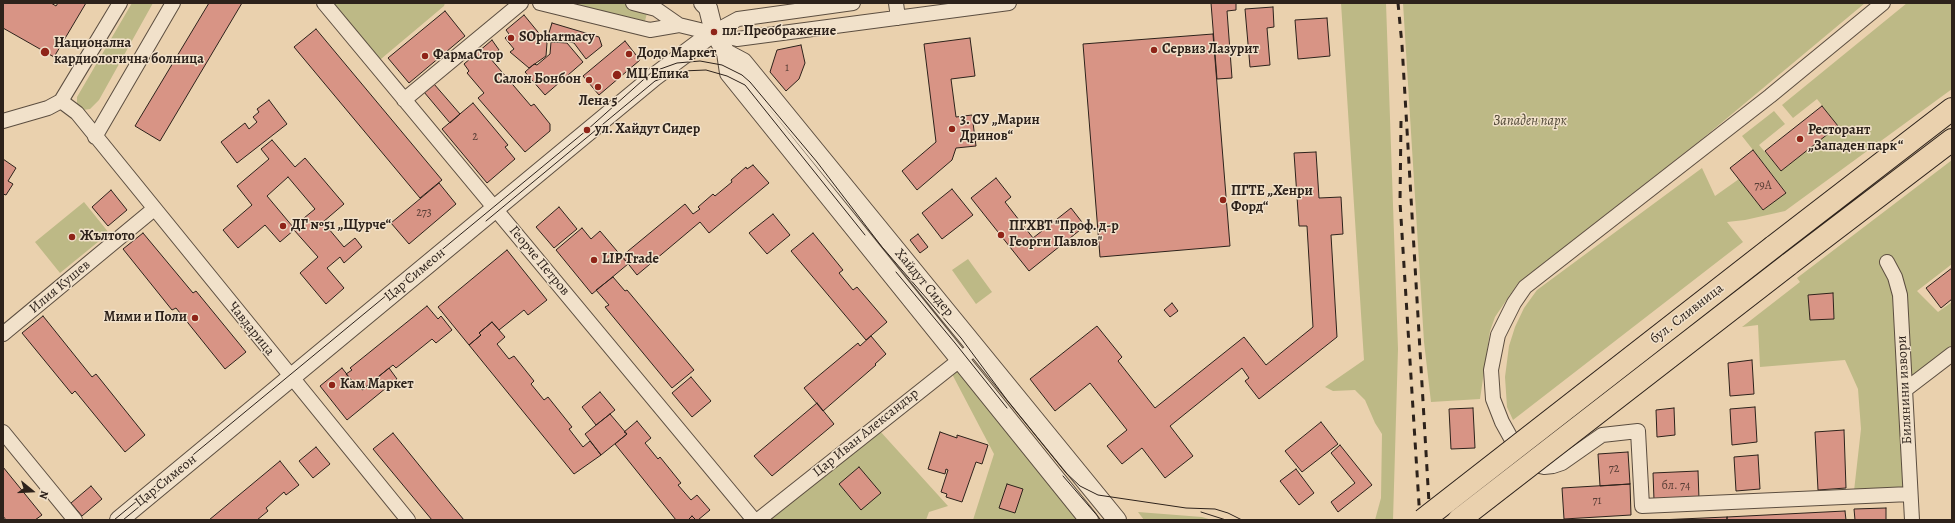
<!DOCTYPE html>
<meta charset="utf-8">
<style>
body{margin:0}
#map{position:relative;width:1955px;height:523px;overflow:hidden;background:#ead1ae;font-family:Alegreya,serif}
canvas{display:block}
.frame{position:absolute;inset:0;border:4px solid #2d221b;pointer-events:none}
.north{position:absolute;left:12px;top:471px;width:40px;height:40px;-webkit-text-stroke:3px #f1e1ca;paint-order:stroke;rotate:108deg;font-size:11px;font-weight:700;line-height:16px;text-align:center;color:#2d221b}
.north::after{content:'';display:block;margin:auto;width:14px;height:18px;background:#2d221b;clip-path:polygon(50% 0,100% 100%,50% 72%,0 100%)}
</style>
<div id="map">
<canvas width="1955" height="523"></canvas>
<div class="frame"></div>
<div class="north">N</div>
</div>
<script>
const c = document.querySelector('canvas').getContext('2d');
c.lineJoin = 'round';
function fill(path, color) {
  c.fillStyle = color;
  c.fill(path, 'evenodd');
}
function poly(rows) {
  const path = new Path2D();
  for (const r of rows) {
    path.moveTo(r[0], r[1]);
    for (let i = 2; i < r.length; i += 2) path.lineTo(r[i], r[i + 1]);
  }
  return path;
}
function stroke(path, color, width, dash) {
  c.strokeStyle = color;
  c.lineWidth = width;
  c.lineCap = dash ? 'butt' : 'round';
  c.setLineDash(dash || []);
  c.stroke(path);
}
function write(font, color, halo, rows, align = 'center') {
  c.font = font + ' Alegreya,serif';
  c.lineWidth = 3;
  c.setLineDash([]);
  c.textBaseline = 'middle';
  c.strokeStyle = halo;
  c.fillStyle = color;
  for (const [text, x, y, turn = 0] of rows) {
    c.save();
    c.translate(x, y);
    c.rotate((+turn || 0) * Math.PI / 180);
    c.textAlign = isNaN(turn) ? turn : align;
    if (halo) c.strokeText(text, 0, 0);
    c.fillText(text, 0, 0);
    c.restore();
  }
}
const green = poly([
 [132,3,153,3,99,100,90,109,83,110,77,107,77,97],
 [324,3,445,3,444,6,375,64],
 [570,3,621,3,648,9,645,21],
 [1341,3,1386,3,1398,349,1393,520,1375,520,1381,498,1382,434,1375,423,1365,400,1355,390,1333,391,1325,387,1364,360],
 [1403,3,1865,3,1702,139,1518,283,1495,317,1490,331,1480,399,1431,402,1424,342],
 [1907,3,1952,3,1952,89,1785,211,1745,220,1727,222,1743,242,1513,420,1507,407,1505,377,1509,346,1515,327,1524,308,1537,290,1702,168,1715,196,1739,179,1763,210,1786,192,1742,136,1774,111,1785,124,1759,145,1781,171,1838,126,1817,99,1793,118,1782,105],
 [1952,160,1952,264,1917,291,1938,312,1952,302,1952,345,1898,387,1903,487,1854,491,1861,429,1858,389,1845,360,1760,367,1758,325,1742,327,1800,282,1797,278],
 [1833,294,1834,319,1810,320,1808,295],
 [84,202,109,233,60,273,35,242],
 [968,259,992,292,976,304,952,270],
 [959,367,1084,520,973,520,994,454,952,374],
 [879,430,948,506,929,512,926,520,767,520],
 [1138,512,1202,517,1212,520,1144,520]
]);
const building = poly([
 [3,3,51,3,56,6,58,3,86,3,54,57,3,28,3,3],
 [209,3,242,3,160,141,135,126,209,3],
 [1211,3,1236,3,1236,10,1227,11,1232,78,1217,79,1211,3],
 [1273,7,1274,27,1267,28,1270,65,1250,67,1245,9,1273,7],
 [445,11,465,36,409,83,388,58,445,11],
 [524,15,547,43,546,56,529,68,510,52,514,49,505,38,509,34,506,30,524,15],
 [1327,18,1330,56,1298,59,1295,20,1327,18],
 [552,23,599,37,602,46,586,59,574,43,548,36,552,23],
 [316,29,442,180,420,198,294,47,316,29],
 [1213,34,1230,246,1100,257,1083,44,1213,34],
 [970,38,975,76,951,79,956,117,972,115,976,146,956,148,952,160,917,190,902,171,936,142,924,44,970,38],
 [492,40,499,50,490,58,531,106,534,104,550,124,550,131,525,152,478,98,484,93,467,73,469,71,464,64,492,40],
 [625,41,640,60,599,95,583,76,625,41],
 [551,42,567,43,583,62,545,95,525,72,534,64,537,65,550,54,551,42],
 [801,45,805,63,799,79,786,91,770,72,777,50,801,45],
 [434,84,460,114,450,123,424,92,434,84],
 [269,100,287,124,237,163,221,142,245,123,249,129,257,122,253,117,259,112,257,109,269,100],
 [473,103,508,145,505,147,515,159,487,183,442,129,473,103],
 [1822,106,1838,126,1781,171,1765,151,1822,106],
 [272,140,295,167,305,158,344,204,323,222,344,247,355,238,362,247,344,263,340,257,327,268,344,288,326,304,300,273,318,257,294,230,280,242,265,225,238,248,223,230,252,205,237,186,269,159,261,149,272,140],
 [288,177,315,209,293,227,267,196,288,177],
 [1753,150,1786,193,1763,210,1730,168,1753,150],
 [1316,152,1319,198,1341,197,1343,234,1331,235,1337,337,1259,399,1245,381,1249,378,1242,368,1170,426,1193,456,1165,478,1142,448,1122,464,1107,446,1127,430,1090,383,1055,411,1030,379,1097,326,1122,357,1118,361,1155,408,1244,337,1266,365,1313,327,1307,226,1299,226,1294,153,1316,152],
 [3,159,16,168,8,181,13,184,6,195,3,194,3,159],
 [753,165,769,183,709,233,700,222,637,275,622,256,685,204,693,214,700,209,698,207,713,194,715,196,732,182,731,180,746,167,747,169,753,165],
 [996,178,1011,197,1005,202,1033,238,1071,208,1085,226,1029,271,971,198,996,178],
 [439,183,456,204,409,244,391,223,439,183],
 [952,189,973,215,942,239,922,213,952,189],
 [111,190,127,210,108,226,92,207,111,190],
 [559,207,577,229,554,248,536,227,559,207],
 [773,214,790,235,767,254,749,233,773,214],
 [582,228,591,239,600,231,628,264,592,294,556,250,582,228],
 [143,233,193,293,196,291,246,352,225,369,176,308,172,310,123,249,143,233],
 [813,233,843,270,839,273,853,290,857,287,887,322,866,340,791,251,813,233],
 [918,234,928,247,920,253,910,240,918,234],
 [507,250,547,300,528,315,524,310,499,330,492,322,479,333,481,335,469,345,438,307,507,250],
 [1952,268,1952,299,1941,308,1926,288,1952,268],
 [613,277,625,291,627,290,694,370,672,388,605,307,609,305,596,290,613,277],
 [1833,293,1834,319,1810,320,1808,295,1833,293],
 [1172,303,1178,311,1170,317,1164,310,1172,303],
 [427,306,438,319,441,316,452,330,436,343,432,339,396,368,393,365,362,390,358,384,356,386,346,374,352,370,350,368,427,306],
 [43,316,92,377,96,374,145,435,125,452,75,391,72,394,22,333,43,316],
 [492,322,505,337,497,344,509,359,514,356,534,381,531,384,544,400,548,397,572,427,569,429,583,447,590,441,601,455,574,474,469,345,481,335,479,333,492,322],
 [871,336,886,354,875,364,876,365,823,411,804,388,858,343,860,346,871,336],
 [1752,360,1754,394,1730,396,1728,363,1752,360],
 [342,368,356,386,358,384,362,390,389,368,397,379,347,420,320,386,342,368],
 [691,377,711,401,692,417,672,393,691,377],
 [600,392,615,410,596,425,582,407,600,392],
 [817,403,834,424,772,476,754,456,817,403],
 [1755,407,1757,442,1732,445,1730,409,1755,407],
 [1473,408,1475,448,1451,449,1449,409,1473,408],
 [1674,408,1675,435,1657,437,1656,410,1674,408],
 [610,414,627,434,601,455,585,434,610,414],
 [637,421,651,438,645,443,658,459,660,457,681,483,678,485,691,500,697,495,710,510,698,520,696,520,692,516,688,520,676,520,615,444,627,434,624,432,637,421],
 [1321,422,1338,444,1302,472,1285,451,1321,422],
 [1844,430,1846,488,1818,490,1815,432,1844,430],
 [940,432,957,438,957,435,988,445,982,464,976,462,962,502,946,497,947,494,941,492,948,470,946,469,945,474,928,469,940,432],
 [393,433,440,491,464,520,432,520,373,449,393,433],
 [1340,445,1372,485,1338,512,1331,502,1355,483,1331,453,1340,445],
 [316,447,330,464,313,478,299,461,316,447],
 [1628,452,1630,484,1600,486,1598,454,1628,452],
 [1758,455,1760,489,1736,491,1734,457,1758,455],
 [280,461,299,485,286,495,284,492,266,508,268,511,257,520,209,520,280,461],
 [3,467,42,515,35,520,6,520,3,516,3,467],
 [859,467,881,493,861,510,839,484,859,467],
 [1296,469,1314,493,1299,505,1280,481,1296,469],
 [1698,471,1699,499,1654,500,1653,473,1698,471],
 [1007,484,1023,489,1015,513,999,508,1007,484],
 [1630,484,1631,515,1564,519,1562,488,1630,484],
 [91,486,102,499,82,516,71,503,91,486],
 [1886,508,1886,520,1855,520,1854,509,1886,508],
 [1845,511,1846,520,1727,520,1727,517,1845,511],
 [692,516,696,520,688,520,692,516],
 [1727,517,1727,520,1658,520,1727,517]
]);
const minor = poly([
 [324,3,754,520],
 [540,3,650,30,679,25,737,39,1009,3],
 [633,3,656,9,679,25],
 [896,3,898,18],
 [1883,3,1770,96,1525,287,1514,303,1498,335,1491,370,1493,399,1502,422,1517,449,1526,460,1535,465,1544,467,1553,466,1562,463,1602,435,1638,431,1642,506,1910,494],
 [714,32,738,19,853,3],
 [404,100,521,3],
 [61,101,77,113,408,520],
 [3,121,48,108,61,101,120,3],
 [95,137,173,3],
 [1887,262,1895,277,1900,295,1912,520],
 [3,334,154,209],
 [1905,390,1952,354],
 [3,432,75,520],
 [758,520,976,347]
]);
const tertiary = poly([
 [703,3,708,8,714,32,726,53,729,73,1089,520],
 [726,53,743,62,1117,520],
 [119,520,654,77,714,32]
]);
const primary = poly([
 [1773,247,1952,109],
 [1788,265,1952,140]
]);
const tram = poly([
 [486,221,655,81,682,71,706,70,727,76,745,85,865,235],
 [896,272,955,343,1007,408],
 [1063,476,1101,520],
 [1201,512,1226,520],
 [114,520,587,130,652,72,677,63,700,61,722,65,742,75,750,82,817,162,882,247,961,338,1007,400,1066,473,1080,486,1098,495,1186,508,1215,509,1228,513,1242,520],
 [123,520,173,479]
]);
const rail = poly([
 [1398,3,1402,45,1430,520],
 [1401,121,1400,202,1420,520]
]);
const primaryBridge = poly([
 [1423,520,1773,247],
 [1459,520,1788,265]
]);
const markers = [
 [714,32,4,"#8f2418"],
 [511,38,4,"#8f2418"],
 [1154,50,4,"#8f2418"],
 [45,52,5,"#8f2418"],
 [629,54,4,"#8f2418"],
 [425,56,4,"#8f2418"],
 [617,75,5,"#8f2418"],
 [589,80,4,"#8f2418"],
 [598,87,4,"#8f2418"],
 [952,129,4,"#8f2418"],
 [587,130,4,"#8f2418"],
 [1800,139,4,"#8f2418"],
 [1223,200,4,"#8f2418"],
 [283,226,4,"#8f2418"],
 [1001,235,4,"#8f2418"],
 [72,237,4,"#8f2418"],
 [594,260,4,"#8f2418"],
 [195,318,4,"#8f2418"],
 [332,385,4,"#8f2418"]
];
const numberNames = [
 ["1",787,68],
 ["2",475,137],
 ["79А",1763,186],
 ["273",424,213],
 ["72",1614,469],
 ["бл. 74",1676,486],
 ["71",1597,501]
];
const poiNames = [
 ["пл. Преображение",722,32],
 ["SOpharmacy",519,38],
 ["Национална",54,44],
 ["кардиологична болница",54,60],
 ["Сервиз Лазурит",1162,50],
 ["Додо Маркет",637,54],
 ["ФармаСтор",433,56],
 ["МЦ Епика",626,75],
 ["Салон Бонбон",581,80,"right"],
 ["Лена 5",598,102,"center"],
 ["3. СУ „Марин",960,121],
 ["Дринов“",960,137],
 ["ул. Хайдут Сидер",595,130],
 ["Ресторант",1808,131],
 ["„Западен парк“",1808,147],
 ["ПГТЕ „Хенри",1231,192],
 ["Форд“",1231,208],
 ["ДГ №51 „Щурче“",291,226],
 ["ПГХВТ \"Проф. д-р",1009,227],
 ["Георги Павлов\"",1009,243],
 ["Жълтото",80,237],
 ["LIP Trade",602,260],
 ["Мими и Поли",187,318,"right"],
 ["Кам Маркет",340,385]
];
const parkNames = [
 ["Западен парк",1530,122]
];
const streetNames = [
 ["Георче Петров",539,261,50],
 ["Цар Симеон",415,275,-40],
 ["Хайдут Сидер",924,283,50],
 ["Илия Кушев",60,287,-40],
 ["бул. Сливница",1687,314,-38],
 ["Чавдарица",251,329,51],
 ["Билянини извори",1905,390,-93],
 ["Цар Иван Александър",866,433,-39],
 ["Цар Симеон",166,481,-39]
];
fill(green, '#bdb986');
fill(building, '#d89485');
stroke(building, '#2d221b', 1);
stroke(minor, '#5c4e40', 16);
stroke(tertiary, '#5c4e40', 20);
stroke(primary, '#2d221b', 24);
stroke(minor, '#f1e1ca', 14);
stroke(tertiary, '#f1e1ca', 18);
stroke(primary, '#ead1ae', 22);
stroke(tram, '#2d221b', 1);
stroke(rail, '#2d221b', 3, [7, 7]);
stroke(primaryBridge, '#2d221b', 24, []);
stroke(primaryBridge, '#ead1ae', 22);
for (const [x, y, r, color] of markers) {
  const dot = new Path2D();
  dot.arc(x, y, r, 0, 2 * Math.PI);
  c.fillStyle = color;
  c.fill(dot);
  stroke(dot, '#f1e1ca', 1.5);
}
write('12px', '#583e36', null, numberNames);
write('bold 14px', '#2d221b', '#f1e1ca', poiNames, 'left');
write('italic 14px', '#514836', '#f1e1ca', parkNames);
write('14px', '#2d221b', '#f1e1ca', streetNames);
</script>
